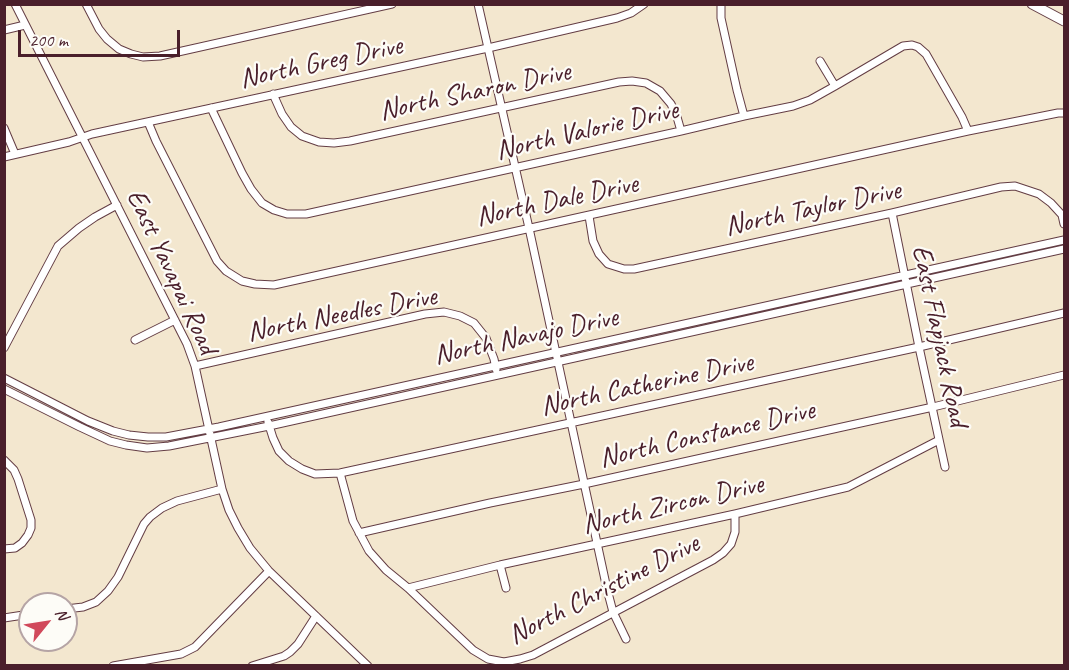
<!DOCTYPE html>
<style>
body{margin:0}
#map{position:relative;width:1069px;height:670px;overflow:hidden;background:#f3e7cf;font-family:Caveat,sans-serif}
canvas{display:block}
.frame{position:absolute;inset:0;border:6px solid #4a1f2b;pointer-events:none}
.north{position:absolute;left:18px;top:592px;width:60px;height:60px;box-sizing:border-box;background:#fdfcf7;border:2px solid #b5a4a5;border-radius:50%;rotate:60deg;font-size:16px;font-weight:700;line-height:24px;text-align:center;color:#4a1f2b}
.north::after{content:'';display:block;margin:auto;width:21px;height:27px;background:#d1495b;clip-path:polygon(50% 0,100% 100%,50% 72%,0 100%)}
.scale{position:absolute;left:18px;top:30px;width:162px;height:27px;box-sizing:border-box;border:3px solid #4a1f2b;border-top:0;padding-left:8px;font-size:18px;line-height:21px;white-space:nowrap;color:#4a1f2b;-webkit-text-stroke:4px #fdfcf7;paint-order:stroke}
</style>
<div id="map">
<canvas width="1069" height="670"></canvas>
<div class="frame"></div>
<div class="north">N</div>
<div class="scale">200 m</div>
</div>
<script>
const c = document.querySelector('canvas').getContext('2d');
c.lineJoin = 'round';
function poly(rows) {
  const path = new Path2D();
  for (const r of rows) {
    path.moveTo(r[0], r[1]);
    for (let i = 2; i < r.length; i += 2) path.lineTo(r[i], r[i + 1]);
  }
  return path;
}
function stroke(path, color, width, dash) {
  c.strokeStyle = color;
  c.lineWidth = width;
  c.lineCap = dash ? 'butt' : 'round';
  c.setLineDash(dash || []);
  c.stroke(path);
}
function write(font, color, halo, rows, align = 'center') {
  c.font = font + ' Caveat,sans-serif';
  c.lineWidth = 4.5;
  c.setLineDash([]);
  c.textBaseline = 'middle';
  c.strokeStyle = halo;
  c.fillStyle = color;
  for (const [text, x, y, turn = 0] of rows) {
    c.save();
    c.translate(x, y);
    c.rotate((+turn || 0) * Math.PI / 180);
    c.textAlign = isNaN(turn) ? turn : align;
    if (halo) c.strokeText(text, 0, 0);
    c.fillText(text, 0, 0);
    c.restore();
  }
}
const minor = poly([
 [15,4,187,344,195,366,222,489,229,510,238,528,250,548,269,571,368,666],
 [86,4,99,29,107,39,119,49,131,54,143,57,160,56,392,4],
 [478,4,529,228,607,589,613,612,626,639],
 [721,4,721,18,737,90,744,116],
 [4,30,25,25],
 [820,61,835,86],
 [273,94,282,114,291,127,302,136,319,142,334,143,350,141,619,82,632,81,646,83,660,91,671,104,677,117,681,131],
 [211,108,242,173,251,189,262,203,274,210,287,214,306,214,681,131,744,116,793,106,810,100,835,86,903,46,912,45,918,47,926,54,962,117,968,131],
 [148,122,156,141,217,261,226,271,242,281,255,284,274,285,968,131,1058,113,1064,113],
 [4,128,15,154],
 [4,157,69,142,92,134,488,48,617,18,631,13,644,4],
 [892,213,919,347,945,467],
 [589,216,593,241,599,254,608,264,624,269,634,269,892,213,1001,187,1015,186,1039,194,1051,203,1062,215,1064,224],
 [135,340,175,320],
 [4,348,58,246,79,228,95,217,117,205],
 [195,366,425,314,444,312,460,316,474,323,486,338,494,359,496,369],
 [4,378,88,421,113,431,129,435,148,437,166,437,219,427,1064,240],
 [4,389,80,427,110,441,126,445,147,448,169,446,269,426,1064,249],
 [268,422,273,438,279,451,289,461,302,469,315,474,340,473,919,347,1064,313],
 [4,460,14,470,18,479,31,520,31,528,28,535,22,543,15,548,4,549],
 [340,473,353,521,369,551,386,570,408,588,473,650,488,659,504,662,520,659,533,655,713,560,723,553,731,544,735,532,735,514],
 [359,533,490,503,584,484,933,407,1064,375],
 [500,565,506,588],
 [408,588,500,565,735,514,848,487,939,440],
 [66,609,83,607,96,602,108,591,118,577,144,524,150,517,162,508,177,501,222,489],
 [4,618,30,614],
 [113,666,181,654,195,647,269,571],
 [252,666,284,656,290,652,298,644,316,616]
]);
const major = poly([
 [1032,4,1064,21]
]);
const streetNames = [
 ["North Greg Drive",321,63,-12],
 ["North Sharon Drive",475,92,-12],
 ["North Valorie Drive",587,131,-13],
 ["North Dale Drive",557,201,-12],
 ["North Taylor Drive",813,209,-12],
 ["East Yavapai Road",171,272,65],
 ["North Needles Drive",342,315,-11],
 ["East Flapjack Road",939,336,78],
 ["North Navajo Drive",526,337,-12],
 ["North Catherine Drive",647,385,-12],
 ["North Constance Drive",707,435,-13],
 ["North Zircon Drive",673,505,-13],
 ["North Christine Drive",604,590,-27]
];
stroke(minor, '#633d44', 9);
stroke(major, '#633d44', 11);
stroke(minor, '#fff', 7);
stroke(major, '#fff', 9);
write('28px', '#4a1f2b', '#fdfcf7', streetNames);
</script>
